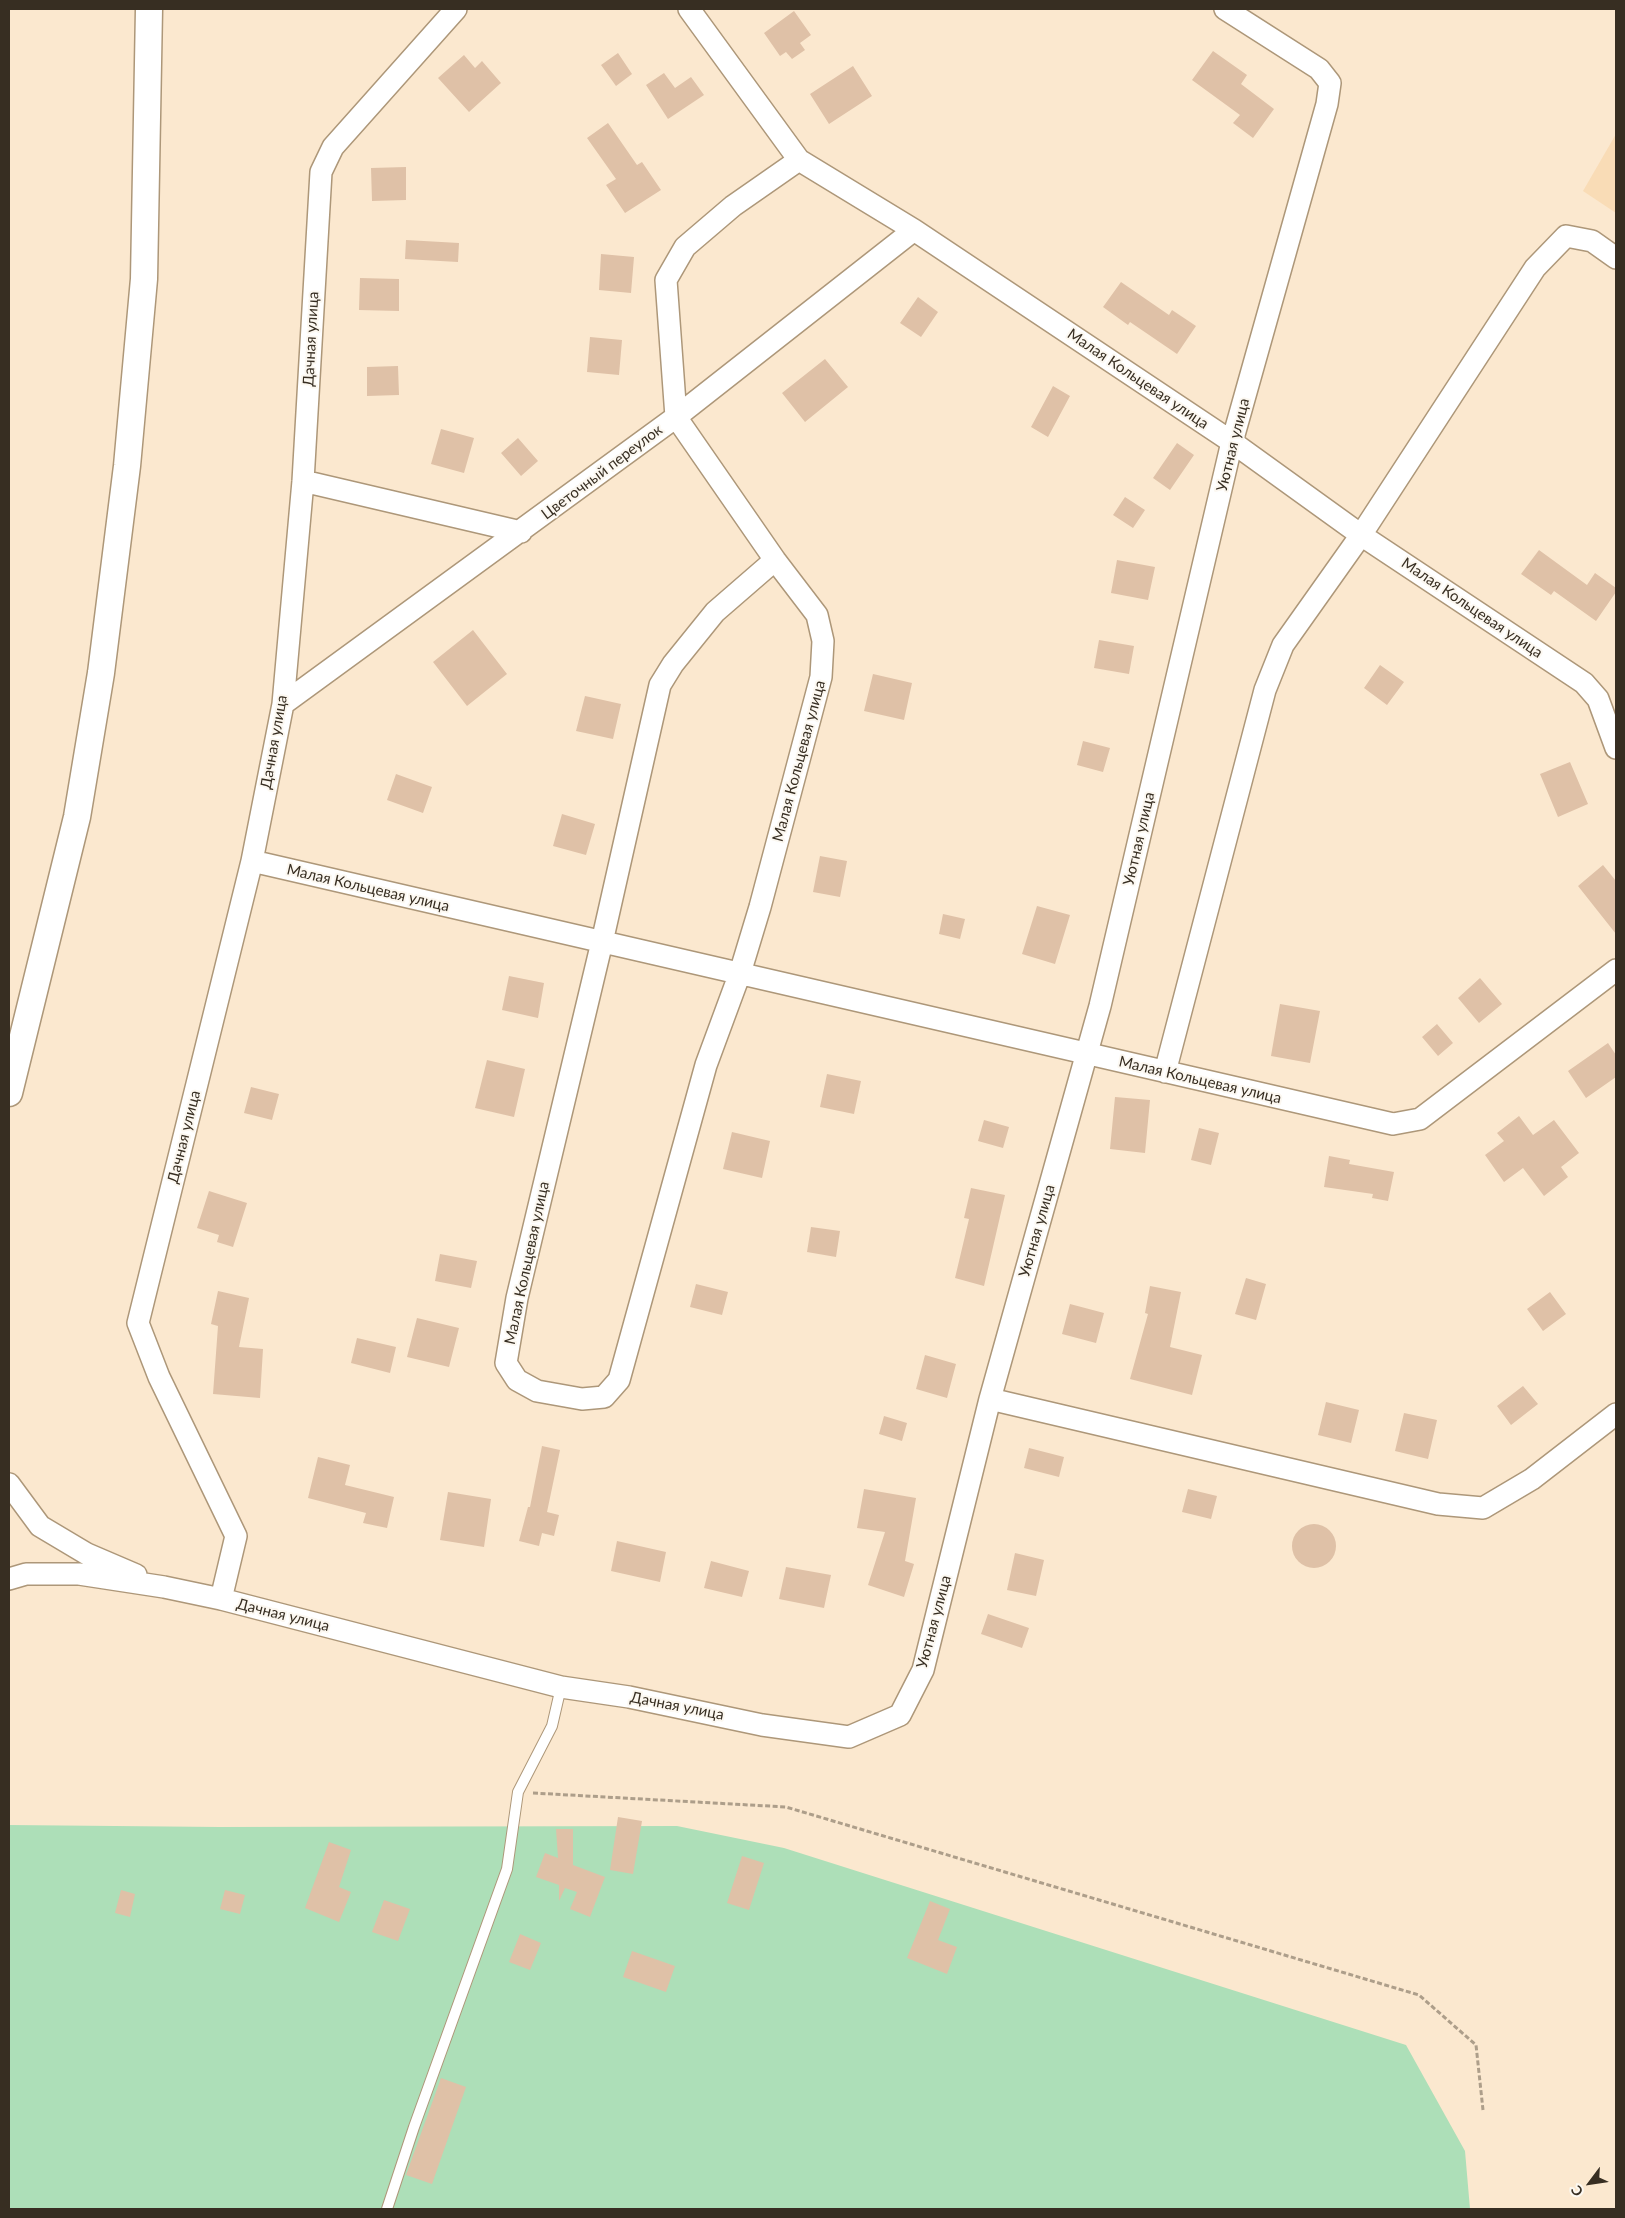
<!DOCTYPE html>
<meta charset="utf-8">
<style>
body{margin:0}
#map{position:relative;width:1625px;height:2218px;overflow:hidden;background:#fbe8cf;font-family:Lato,sans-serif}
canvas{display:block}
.frame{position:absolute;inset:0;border:10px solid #372e22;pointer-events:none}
.north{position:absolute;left:1565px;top:2158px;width:50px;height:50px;-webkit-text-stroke:4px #fcf8f1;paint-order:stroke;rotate:239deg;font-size:14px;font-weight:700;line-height:20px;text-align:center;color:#372e22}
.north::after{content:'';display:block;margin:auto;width:18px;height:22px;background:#372e22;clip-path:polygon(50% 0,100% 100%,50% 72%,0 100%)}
</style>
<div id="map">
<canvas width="1625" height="2218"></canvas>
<div class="frame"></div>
<div class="north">С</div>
</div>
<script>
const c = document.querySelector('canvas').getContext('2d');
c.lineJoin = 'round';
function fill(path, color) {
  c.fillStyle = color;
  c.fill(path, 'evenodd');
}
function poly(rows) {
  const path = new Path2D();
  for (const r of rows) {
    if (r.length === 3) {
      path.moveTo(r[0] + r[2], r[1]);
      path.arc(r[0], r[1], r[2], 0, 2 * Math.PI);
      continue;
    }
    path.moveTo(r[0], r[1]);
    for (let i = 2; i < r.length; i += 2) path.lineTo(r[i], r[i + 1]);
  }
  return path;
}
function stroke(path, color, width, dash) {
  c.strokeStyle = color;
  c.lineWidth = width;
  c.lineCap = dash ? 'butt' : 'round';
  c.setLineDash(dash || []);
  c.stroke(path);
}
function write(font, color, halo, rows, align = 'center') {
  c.font = font + ' Lato,sans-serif';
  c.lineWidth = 4;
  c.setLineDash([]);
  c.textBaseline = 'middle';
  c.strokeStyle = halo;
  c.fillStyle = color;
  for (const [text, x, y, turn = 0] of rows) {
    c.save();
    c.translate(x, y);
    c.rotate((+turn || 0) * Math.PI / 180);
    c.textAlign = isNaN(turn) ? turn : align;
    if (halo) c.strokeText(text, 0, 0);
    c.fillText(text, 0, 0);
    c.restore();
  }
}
const built = poly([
 [1616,134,1616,213,1583,191]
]);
const green = poly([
 [9,1825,220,1827,677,1826,784,1848,1406,2045,1465,2151,1470,2209,9,2209]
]);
const building = poly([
 [794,11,811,35,800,43,805,50,792,59,786,52,780,56,764,33],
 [1213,51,1247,75,1241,84,1274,109,1253,138,1233,123,1240,115,1192,80],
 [618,53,632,74,616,86,601,65],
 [464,55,475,68,482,61,501,83,469,112,438,78],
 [853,66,872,96,829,124,810,94],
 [664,73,675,88,691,77,704,95,668,119,646,85],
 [608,123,637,165,642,162,661,190,625,213,606,185,616,179,587,138],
 [406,167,406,200,372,201,371,168],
 [406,240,459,243,458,262,405,259],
 [601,254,634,257,631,293,599,290],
 [360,278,399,279,399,311,359,310],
 [1121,282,1169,315,1172,310,1196,326,1177,354,1130,322,1128,325,1103,307],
 [918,297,938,312,921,337,900,323],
 [590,337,622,340,619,375,587,372],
 [825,359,848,387,805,422,782,393],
 [398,366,399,395,367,396,367,367],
 [1053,386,1070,396,1048,437,1031,427],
 [441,429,474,438,464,473,431,464],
 [518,438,538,461,521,476,501,453],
 [1177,443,1194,455,1170,490,1153,478],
 [1125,497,1145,510,1133,528,1113,515],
 [1539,550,1587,585,1595,573,1616,588,1616,592,1596,621,1554,591,1551,595,1521,574],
 [1117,560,1155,567,1148,600,1111,593],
 [473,630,507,674,467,706,433,662],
 [1099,640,1134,646,1129,674,1094,668],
 [1380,665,1404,682,1387,705,1364,688],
 [873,674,912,683,904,720,864,711],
 [585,696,621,704,613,739,576,731],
 [1083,741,1110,748,1103,772,1077,765],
 [1570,762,1588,804,1558,817,1540,774],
 [396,774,432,787,423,813,387,800],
 [562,814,595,824,586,855,553,846],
 [820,856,847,861,840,897,813,892],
 [1603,865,1616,881,1616,934,1578,886],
 [1037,906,1070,915,1055,964,1022,954],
 [943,914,965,919,960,939,939,934],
 [509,976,544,983,538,1018,502,1010],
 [1480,978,1502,1004,1479,1023,1458,998],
 [1280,1004,1320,1011,1310,1063,1271,1056],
 [1437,1024,1453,1043,1438,1056,1422,1037],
 [1608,1043,1616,1055,1616,1077,1586,1098,1568,1071],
 [487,1060,525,1069,514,1117,475,1108],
 [827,1074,861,1081,854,1114,820,1107],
 [251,1087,279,1094,272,1120,244,1113],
 [1115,1097,1150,1100,1145,1153,1110,1149],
 [1519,1116,1533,1135,1554,1120,1579,1153,1561,1167,1568,1177,1544,1196,1523,1168,1504,1182,1485,1155,1504,1141,1497,1133],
 [984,1120,1009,1127,1003,1148,978,1141],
 [1199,1128,1219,1133,1211,1165,1191,1160],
 [732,1132,770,1141,762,1178,723,1169],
 [1329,1156,1350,1160,1349,1164,1394,1172,1388,1201,1372,1198,1373,1194,1324,1187],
 [971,1188,1005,1195,984,1286,955,1278,969,1219,964,1218],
 [209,1191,247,1203,233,1247,217,1242,219,1235,197,1228],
 [811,1227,840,1231,836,1257,807,1252],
 [440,1254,477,1261,471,1288,435,1281],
 [1246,1278,1266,1284,1256,1320,1235,1314],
 [696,1284,728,1292,722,1315,690,1307],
 [1150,1286,1181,1292,1170,1347,1202,1355,1192,1395,1130,1379,1148,1314,1145,1313],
 [218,1291,249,1298,239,1347,263,1349,260,1398,213,1394,218,1326,211,1324],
 [1550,1292,1566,1314,1543,1331,1527,1309],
 [1070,1304,1104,1313,1096,1343,1062,1334],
 [417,1318,459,1328,449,1367,407,1357],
 [357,1338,396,1347,390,1373,351,1363],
 [925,1355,956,1364,947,1398,916,1389],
 [1523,1386,1538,1404,1511,1425,1497,1406],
 [1326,1402,1359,1410,1351,1443,1318,1435],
 [1404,1413,1437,1420,1428,1459,1395,1451],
 [884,1416,907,1423,902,1441,879,1434],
 [542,1446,560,1450,547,1512,559,1515,554,1536,542,1533,539,1546,519,1541,528,1507,530,1507],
 [1029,1448,1064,1457,1059,1477,1024,1468],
 [318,1457,350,1465,345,1485,394,1497,387,1528,363,1523,366,1513,308,1498],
 [864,1489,916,1498,905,1561,914,1564,904,1597,868,1585,885,1532,857,1528],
 [1188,1489,1217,1496,1211,1519,1182,1512],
 [448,1492,491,1499,484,1547,440,1540],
 [1314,1546,22],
 [617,1541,666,1552,660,1582,611,1571],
 [1015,1553,1044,1560,1036,1596,1007,1590],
 [711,1561,749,1571,742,1597,704,1588],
 [786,1567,831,1575,824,1608,779,1599],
 [988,1614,1029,1628,1022,1648,981,1634],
 [618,1817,642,1821,633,1874,610,1870],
 [556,1829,573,1829,573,1865,605,1877,590,1917,570,1909,577,1892,565,1888,559,1901,559,1885,536,1877,545,1853,558,1858],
 [329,1842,351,1850,339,1887,351,1892,339,1922,305,1908],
 [742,1856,764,1863,749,1910,727,1903],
 [121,1890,135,1894,130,1917,115,1913],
 [225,1890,245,1895,240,1914,220,1909],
 [384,1900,410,1909,398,1941,372,1932],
 [930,1901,950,1909,938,1940,957,1947,947,1974,907,1958],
 [520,1934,541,1943,530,1970,509,1962],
 [632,1951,675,1966,666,1992,623,1977],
 [441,2078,466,2087,432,2184,406,2175]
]);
const path = poly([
 [533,1793,786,1807,1419,1995,1476,2045,1483,2110]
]);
const service = poly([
 [387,2209,414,2127,507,1869,518,1792,552,1726,561,1687]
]);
const minor = poly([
 [689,9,799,160,914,230,1232,442,1361,535,1584,683,1598,699,1616,748],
 [303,481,521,532],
 [775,560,715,612,673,664,660,685,602,942,517,1298,506,1363,517,1380,537,1391,582,1399,604,1397,619,1380,706,1065,740,973,760,907,821,677,823,641,817,615,775,560,676,417,666,280,685,247,733,206,799,160],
 [283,704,676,417,914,230],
 [252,861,1393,1124,1420,1119,1616,970],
 [1165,1072,1265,690,1283,645,1361,535,1535,268,1566,236,1592,241,1616,258],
 [990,1399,1438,1504,1483,1508,1532,1479,1616,1414],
 [9,1484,40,1526,87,1554,136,1575],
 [9,1579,26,1574,79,1574,164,1587,221,1599,561,1687,629,1697,762,1725,849,1737,900,1715,923,1670,990,1399,1100,1006,1232,442,1327,104,1330,83,1319,69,1225,9],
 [221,1599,236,1536,159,1377,138,1323,252,861,283,704,303,481,321,172,333,147,456,9]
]);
const tertiary = poly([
 [9,1093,77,817,101,673,127,466,144,279,149,9]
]);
const streetNames = [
 ["Дачная улица",311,339,-87],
 ["Малая Кольцевая улица",1138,379,34],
 ["Уютная улица",1233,445,-76],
 ["Цветочный переулок",602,472,-37],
 ["Малая Кольцевая улица",1472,608,34],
 ["Дачная улица",274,742,-80],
 ["Малая Кольцевая улица",799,761,-75],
 ["Уютная улица",1139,839,-77],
 ["Малая Кольцевая улица",368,888,13],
 ["Малая Кольцевая улица",1200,1080,13],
 ["Дачная улица",184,1137,-76],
 ["Уютная улица",1037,1231,-74],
 ["Малая Кольцевая улица",527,1263,-78],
 ["Дачная улица",283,1615,14],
 ["Уютная улица",934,1622,-75],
 ["Дачная улица",677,1706,11]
];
fill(built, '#f9dcb6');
fill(green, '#addfb8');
fill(building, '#dfc1a7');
stroke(service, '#ad9779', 12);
stroke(minor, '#ad9779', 24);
stroke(tertiary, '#ad9779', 29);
stroke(path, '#ad9e8a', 3, [5, 2.5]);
stroke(service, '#fff', 10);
stroke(minor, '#fff', 21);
stroke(tertiary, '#fff', 26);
write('15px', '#372e22', '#fcf8f1', streetNames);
</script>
